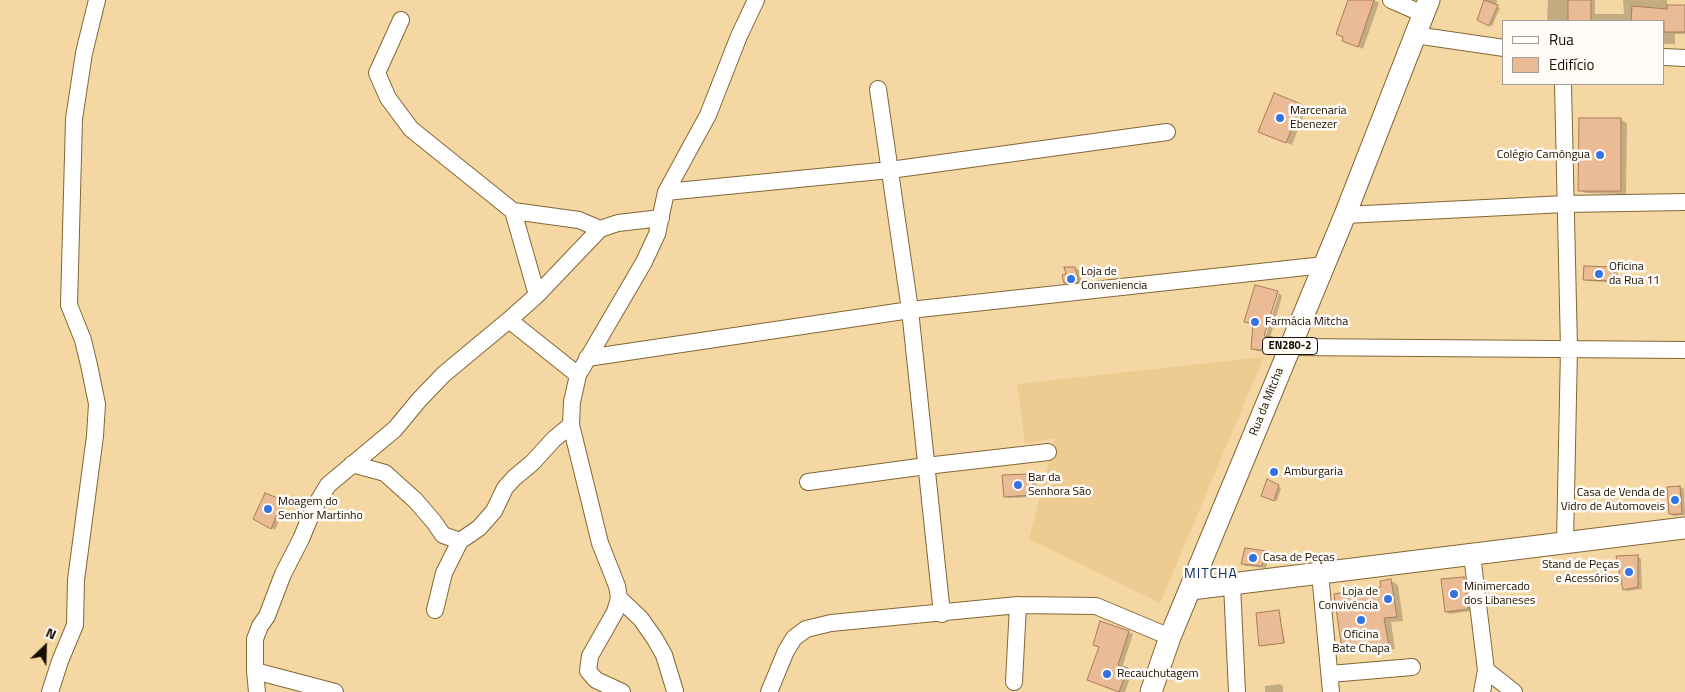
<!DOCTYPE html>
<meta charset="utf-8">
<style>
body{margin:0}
#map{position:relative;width:1685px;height:692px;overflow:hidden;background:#f5d7a3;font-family:"Titillium Web",sans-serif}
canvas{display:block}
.legend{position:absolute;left:1502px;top:20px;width:162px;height:65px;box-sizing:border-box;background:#fffcf7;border:1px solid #a39d94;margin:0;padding:6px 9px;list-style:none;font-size:15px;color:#190e00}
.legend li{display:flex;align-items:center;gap:10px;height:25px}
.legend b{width:25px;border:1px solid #a39d94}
.north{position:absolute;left:20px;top:622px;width:50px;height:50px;-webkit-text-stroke:4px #fffcf7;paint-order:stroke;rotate:24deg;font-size:14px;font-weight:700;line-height:20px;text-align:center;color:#190e00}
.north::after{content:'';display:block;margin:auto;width:18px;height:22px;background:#190e00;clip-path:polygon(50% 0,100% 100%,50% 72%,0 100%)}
</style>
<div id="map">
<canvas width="1685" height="692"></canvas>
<ul class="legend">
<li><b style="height:6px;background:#fff"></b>Rua</li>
<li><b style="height:14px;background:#eabb95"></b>Edifício</li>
</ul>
<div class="north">N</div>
</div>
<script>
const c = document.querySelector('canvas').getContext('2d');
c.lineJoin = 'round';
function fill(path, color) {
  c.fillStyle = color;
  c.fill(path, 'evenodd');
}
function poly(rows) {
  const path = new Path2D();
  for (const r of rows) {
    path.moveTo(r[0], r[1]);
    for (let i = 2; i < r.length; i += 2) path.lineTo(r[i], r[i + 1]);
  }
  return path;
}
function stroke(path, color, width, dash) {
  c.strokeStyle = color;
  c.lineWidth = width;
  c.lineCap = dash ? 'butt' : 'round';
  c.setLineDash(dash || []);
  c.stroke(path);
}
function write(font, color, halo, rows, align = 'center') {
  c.font = font + ' "Titillium Web",sans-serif';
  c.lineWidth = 5;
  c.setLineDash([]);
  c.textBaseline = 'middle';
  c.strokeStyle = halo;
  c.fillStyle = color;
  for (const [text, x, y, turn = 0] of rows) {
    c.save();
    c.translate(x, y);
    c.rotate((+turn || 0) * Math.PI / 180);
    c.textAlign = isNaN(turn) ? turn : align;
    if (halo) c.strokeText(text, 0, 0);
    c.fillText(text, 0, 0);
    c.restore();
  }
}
const built = poly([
 [1264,357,1160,603,1029,539,1055,438,1025,444,1017,384]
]);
const shadow = poly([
 [1349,0,1374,0,1379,3,1363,49,1343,40],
 [1485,0,1497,0,1496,6,1500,8,1492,26,1478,20],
 [1548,0,1595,0,1595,14,1624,14,1623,0,1667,0,1667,6,1685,7,1685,34,1675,34,1675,44,1664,44,1664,21,1547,21],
 [1274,95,1306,109,1292,145,1266,134],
 [1621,120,1627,123,1626,194,1585,193,1580,190],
 [1585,267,1614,269,1618,271,1617,283,1588,281,1585,279],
 [1075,268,1079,270,1082,283,1069,284,1065,282],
 [1256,286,1264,342,1279,293,1282,296,1270,338,1278,341,1275,353,1257,351,1252,348,1254,325,1246,321],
 [1032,475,1036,477,1037,497,1008,498,1005,496],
 [1268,481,1281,488,1277,501,1265,497],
 [1680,487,1684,489,1685,515,1674,516,1670,514],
 [265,495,286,503,275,530,255,518],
 [1265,552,1269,554,1266,568,1246,566,1243,564],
 [1638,557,1641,559,1642,589,1627,591,1624,589],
 [1464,578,1467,580,1471,611,1450,614,1446,612],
 [1391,581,1398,585,1403,621,1391,622,1395,649,1351,654,1343,649,1382,588],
 [1279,612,1285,643,1261,646],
 [1128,632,1133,634,1122,668,1132,672,1125,692,1120,692,1088,680],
 [1280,684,1283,686,1283,692,1265,692,1265,686]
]);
const building = poly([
 [1348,0,1374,0,1358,47,1342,41,1343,37,1336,34,1348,0],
 [1484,0,1498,5,1489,26,1477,20,1484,0],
 [1568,0,1591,0,1591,21,1568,21,1568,0],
 [1667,5,1685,5,1685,32,1664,32,1664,21,1631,21,1632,6,1667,9,1667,5],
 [1274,93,1301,104,1286,143,1258,132,1274,93],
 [1579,118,1621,118,1621,191,1578,191,1579,118],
 [1584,266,1614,267,1614,281,1583,280,1584,266],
 [1064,267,1075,267,1079,282,1064,283,1062,275,1066,274,1064,267],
 [1255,285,1278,291,1264,336,1273,337,1270,351,1251,349,1253,324,1244,322,1255,285],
 [1032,474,1034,495,1004,497,1002,475,1032,474],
 [1267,479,1279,485,1274,501,1261,496,1267,479],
 [1680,486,1682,514,1669,514,1667,487,1680,486],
 [265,493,283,500,271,529,253,519,265,493],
 [1245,548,1266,551,1262,566,1241,564,1245,548],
 [1638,555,1638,587,1623,590,1616,556,1638,555],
 [1464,577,1468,609,1445,612,1441,579,1464,577],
 [1391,579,1397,617,1384,618,1389,646,1342,650,1334,594,1381,587,1380,581,1391,579],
 [1279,610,1284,643,1259,646,1256,613,1279,610],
 [1100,621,1129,631,1118,665,1128,668,1119,692,1087,680,1099,647,1093,645,1100,621]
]);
const minor = poly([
 [1391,0,1423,14],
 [401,20,377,73,388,98,411,129,513,211,579,220,600,229],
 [1415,35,1504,48],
 [1664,57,1685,58],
 [1563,84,1569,349,1565,543],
 [878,89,910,310,942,614],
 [666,192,890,170,1167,132],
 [513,211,537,295],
 [1345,215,1565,204,1685,202],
 [509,320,578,375],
 [1290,347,1685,350],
 [587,358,910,310,1324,265],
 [352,464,385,473,416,501,434,522,443,535,460,541,479,528,494,511,505,488,514,478,532,463,554,439,571,425],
 [808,482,926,466,1048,452],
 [1472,555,1486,670,1482,692],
 [1320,573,1331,692],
 [1232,584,1237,692],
 [619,598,641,619,655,639,664,655,675,691],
 [435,610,444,573,460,541],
 [1486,670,1514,692],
 [255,671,335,692],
 [1330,674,1412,667],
 [1014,682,1018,605],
 [50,692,60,661,75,625,76,580,95,436,97,404,89,365,83,340,69,305,74,119,84,53,97,0],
 [257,692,255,671,255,639,260,626,267,616,283,574,301,539,314,508,328,485,395,429,419,400,444,374,509,320,537,295,600,229,618,223,661,218],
 [622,692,596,680,588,671,590,656,615,612,619,598,617,586,600,543,571,425,572,402,578,375,644,262,657,234,666,192,708,115,739,36,756,0],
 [769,692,786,651,794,638,806,629,831,623,1018,605,1096,606,1170,637]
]);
const major = poly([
 [1191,589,1685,528],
 [1151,692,1170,637,1345,215,1429,0]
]);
const markers = [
 [1280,118,5,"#3373e1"],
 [1600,155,5,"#3373e1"],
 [1599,274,5,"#3373e1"],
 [1071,279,5,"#3373e1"],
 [1255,322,5,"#3373e1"],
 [1274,472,5,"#3373e1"],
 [1018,485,5,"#3373e1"],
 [1675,500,5,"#3373e1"],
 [268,509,5,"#3373e1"],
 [1253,558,5,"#3373e1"],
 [1629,572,5,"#3373e1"],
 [1454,594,5,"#3373e1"],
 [1388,599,5,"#3373e1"],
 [1361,620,5,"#3373e1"],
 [1107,674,5,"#3373e1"]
];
const shields = [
 [1290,346,55]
];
const shieldNames = [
 ["EN280-2",1290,346]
];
const poiNames = [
 ["Marcenaria",1290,111],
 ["Ebenezer",1290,125],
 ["Colégio Camôngua",1590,155,"right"],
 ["Oficina",1609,267],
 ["da Rua 11",1609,281],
 ["Loja de",1081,272],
 ["Conveniencia",1081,286],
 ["Farmácia Mitcha",1265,322],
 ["Amburgaria",1284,472],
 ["Bar da",1028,478],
 ["Senhora São",1028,492],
 ["Casa de Venda de",1665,493,"right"],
 ["Vidro de Automoveis",1665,507,"right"],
 ["Moagem do",278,502],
 ["Senhor Martinho",278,516],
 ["Casa de Peças",1263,558],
 ["Stand de Peças",1619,565,"right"],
 ["e Acessórios",1619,579,"right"],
 ["Minimercado",1464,587],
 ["dos Libaneses",1464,601],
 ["Loja de",1378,592,"right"],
 ["Convivência",1378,606,"right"],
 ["Oficina",1361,635,"center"],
 ["Bate Chapa",1361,649,"center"],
 ["Recauchutagem",1117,674]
];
const streetNames = [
 ["Rua da Mitcha",1267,402,-68]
];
const neighbourhoodNames = [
 ["MITCHA",1211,575]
];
fill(built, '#eecb90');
fill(shadow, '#0003');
fill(building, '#eabb95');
stroke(building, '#a87c58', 1);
stroke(minor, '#826736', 18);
stroke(major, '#826736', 23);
stroke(minor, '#fff', 16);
stroke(major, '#fff', 21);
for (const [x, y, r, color] of markers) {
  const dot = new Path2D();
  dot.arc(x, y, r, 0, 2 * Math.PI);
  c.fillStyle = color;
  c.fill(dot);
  stroke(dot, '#fffcf7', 2);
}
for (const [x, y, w] of shields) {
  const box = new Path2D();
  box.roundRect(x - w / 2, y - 8.5, w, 17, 4);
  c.fillStyle = '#fffcf7';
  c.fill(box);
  stroke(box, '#190e00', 1);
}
write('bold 11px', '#190e00', null, shieldNames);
write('12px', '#190e00', '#fffcf7', poiNames, 'left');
write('12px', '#190e00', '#fffcf7', streetNames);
c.letterSpacing = '1px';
write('14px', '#102f64', '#fffcf7', neighbourhoodNames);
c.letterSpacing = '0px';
</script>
